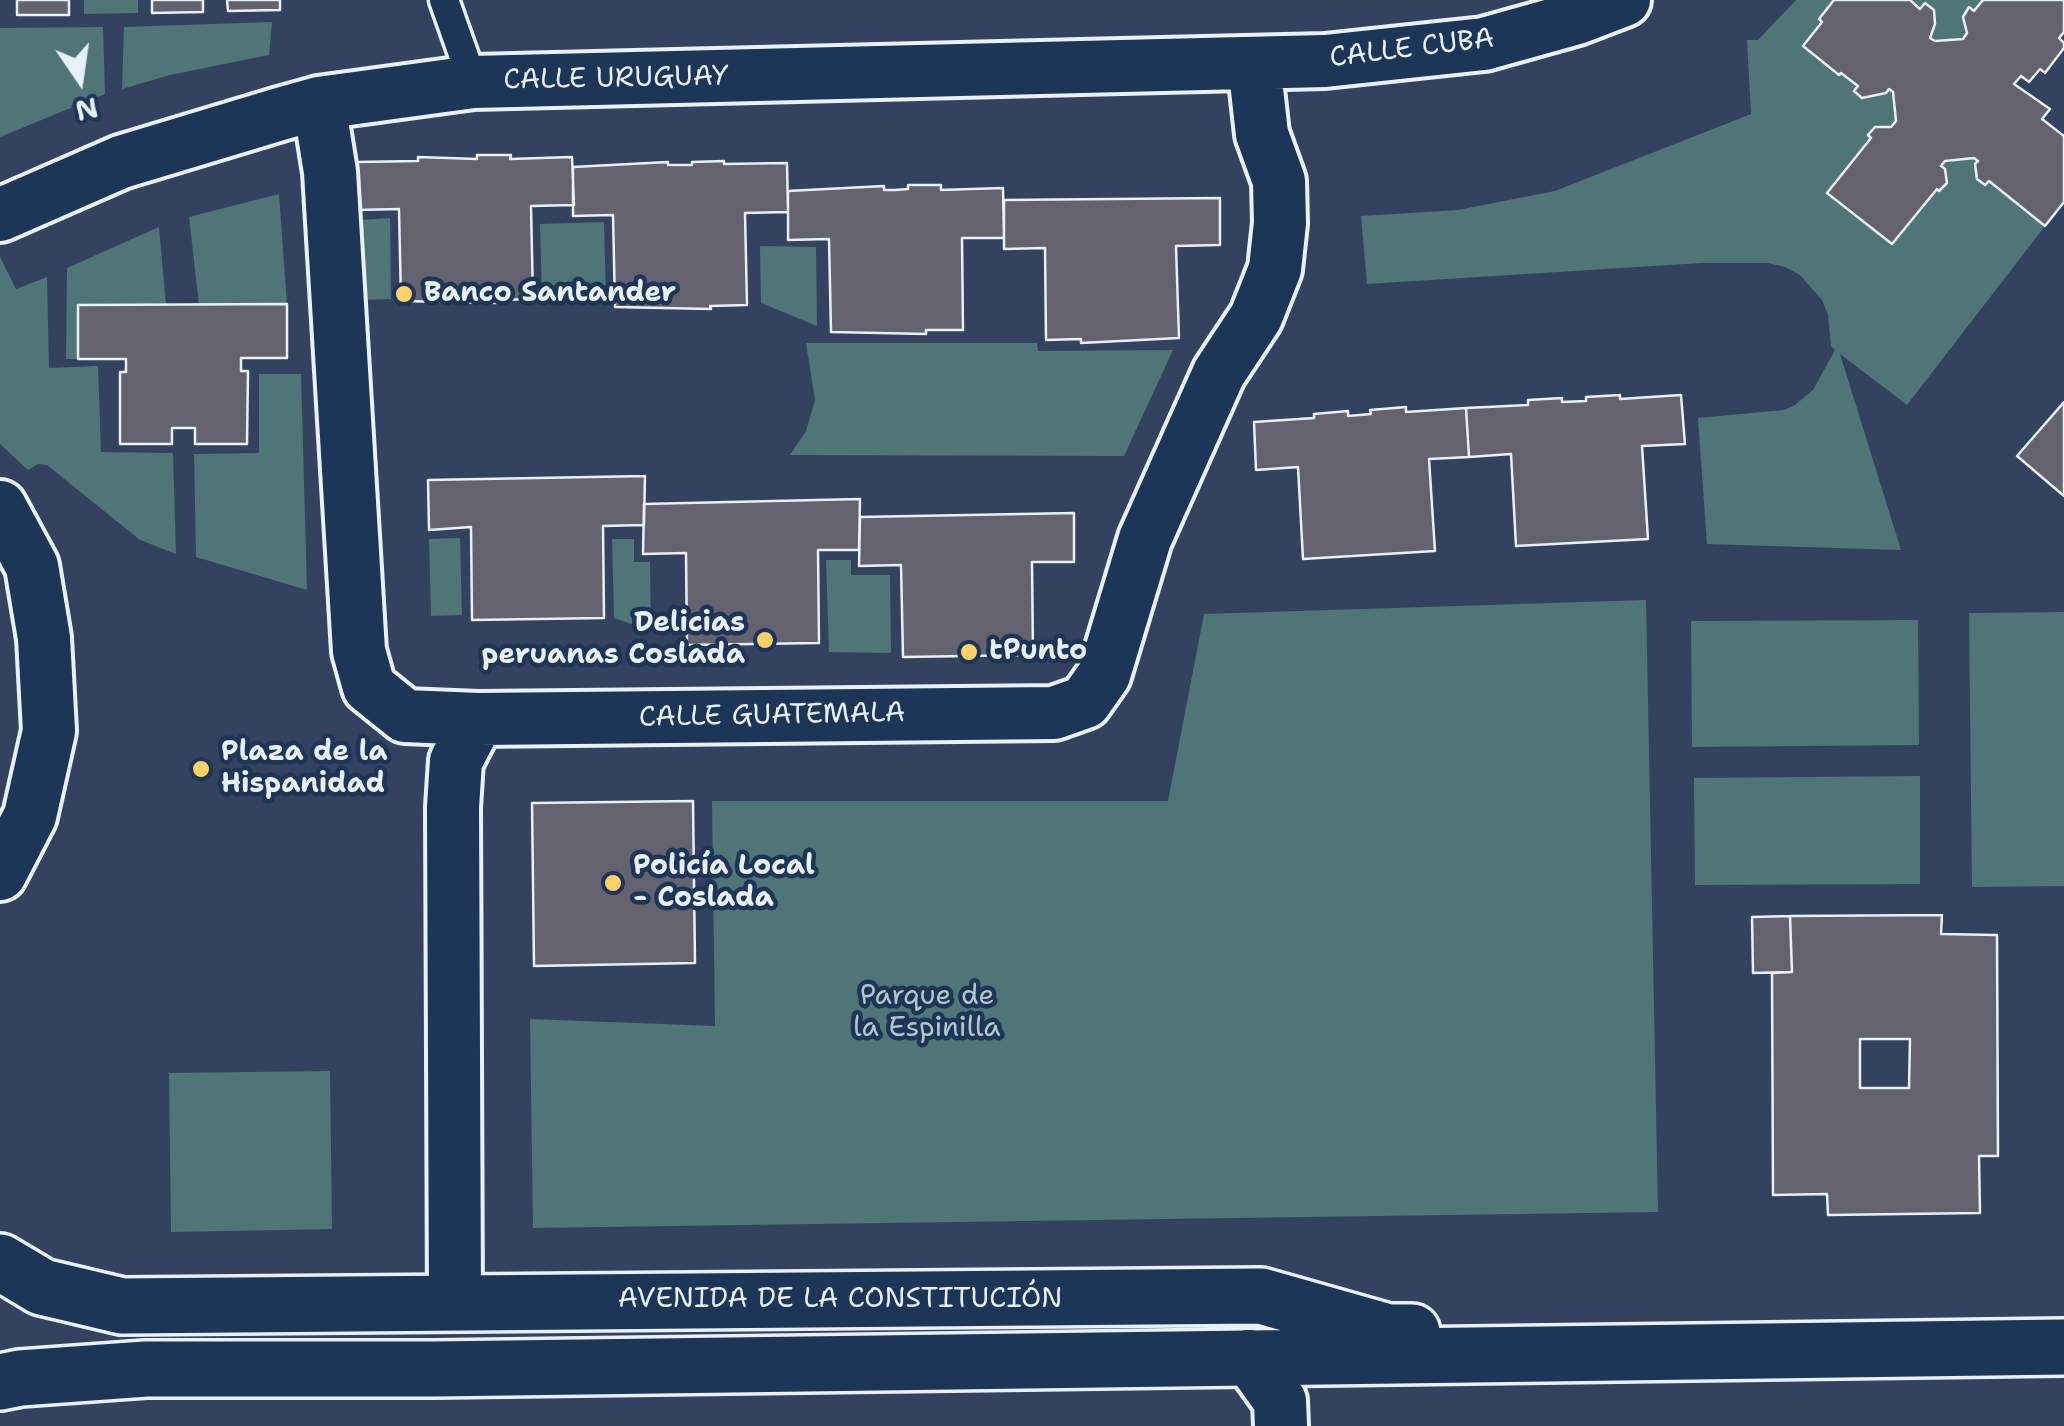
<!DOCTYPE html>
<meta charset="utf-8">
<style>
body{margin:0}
#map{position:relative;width:2064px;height:1426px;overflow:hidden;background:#33425e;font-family:"Shantell Sans",sans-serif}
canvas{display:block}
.north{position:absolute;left:30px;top:30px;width:100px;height:100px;-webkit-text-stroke:8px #1d3557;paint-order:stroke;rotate:167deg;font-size:28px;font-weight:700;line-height:40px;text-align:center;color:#e8f1f8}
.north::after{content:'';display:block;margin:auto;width:35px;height:45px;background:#e8f1f8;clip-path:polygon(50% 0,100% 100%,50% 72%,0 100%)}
</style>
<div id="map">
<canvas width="2064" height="1426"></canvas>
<div class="north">N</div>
</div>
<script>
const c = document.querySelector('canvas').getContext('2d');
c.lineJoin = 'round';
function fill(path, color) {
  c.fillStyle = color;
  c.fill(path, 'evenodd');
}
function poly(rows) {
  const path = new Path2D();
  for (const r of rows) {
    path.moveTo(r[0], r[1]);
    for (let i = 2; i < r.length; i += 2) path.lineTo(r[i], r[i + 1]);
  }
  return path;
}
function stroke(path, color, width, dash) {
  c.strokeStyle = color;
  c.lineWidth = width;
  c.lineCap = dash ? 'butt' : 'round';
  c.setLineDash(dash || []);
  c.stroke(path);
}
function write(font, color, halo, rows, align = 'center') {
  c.font = font + ' "Shantell Sans",sans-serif';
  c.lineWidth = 9;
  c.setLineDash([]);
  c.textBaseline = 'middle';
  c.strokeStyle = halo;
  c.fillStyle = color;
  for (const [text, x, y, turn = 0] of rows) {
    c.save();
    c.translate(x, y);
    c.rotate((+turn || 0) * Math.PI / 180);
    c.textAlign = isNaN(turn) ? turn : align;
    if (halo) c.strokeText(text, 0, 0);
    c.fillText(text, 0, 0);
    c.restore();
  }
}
const green = poly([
 [84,0,138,0,138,13,84,14],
 [1796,0,1834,0,1822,22,1803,46,1838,75,1841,73,1858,86,1854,91,1862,98,1886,93,1889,89,1893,92,1896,121,1891,127,1874,127,1868,135,1871,138,1828,193,1892,244,1937,189,1940,191,1947,183,1945,169,1941,166,1945,161,1974,158,1989,181,2045,226,1907,405,1840,354,1901,550,1707,544,1698,418,1784,410,1795,405,1813,390,1835,350,1831,346,1828,315,1822,300,1800,275,1785,267,1768,263,1701,263,1367,284,1361,216,1458,210,1555,191,1751,114,1747,40,1758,40],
 [1910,0,1983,0,1974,11,1969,8,1963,17,1967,33,1963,39,1935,41,1930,38,1935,23,1934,10,1925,3,1920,9],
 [272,22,269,55,170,75,122,89,124,27],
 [103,27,105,94,0,137,0,28],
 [279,194,287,304,199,305,189,217],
 [390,218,391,299,363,300,361,220],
 [604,222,606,297,542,298,540,224],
 [159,227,166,305,78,305,78,359,66,359,67,268],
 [760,246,816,247,817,326,761,303],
 [0,257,16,289,47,277,49,368,98,366,101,452,173,453,176,554,140,540,47,465,38,464,28,470,0,444],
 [806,343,1037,343,1038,351,1173,350,1124,456,790,455,806,431,815,400],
 [259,374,301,374,307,590,196,557,194,454,259,453],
 [460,538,462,615,431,616,429,539],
 [612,539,634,539,634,562,650,562,651,631,614,618],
 [826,560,851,560,851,575,890,575,891,653,829,652],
 [1646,600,1658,1212,533,1228,530,1019,715,1026,712,801,1168,801,1204,614],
 [2064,612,2064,886,1972,887,1969,613],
 [1918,620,1919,745,1692,747,1691,621],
 [1920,776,1920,884,1695,885,1694,778],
 [330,1071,332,1229,171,1232,169,1073]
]);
const building = poly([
 [17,0,69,0,69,15,17,15,17,0],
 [152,0,203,0,203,12,152,13,152,0],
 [227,0,280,0,280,10,228,11,227,0],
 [1834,0,1910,0,1920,9,1925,3,1934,10,1935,24,1930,38,1935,41,1963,39,1967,33,1963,17,1969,7,1974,11,1983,0,2064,0,2064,32,2059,38,2064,43,2064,48,2045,73,2040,69,2029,82,2021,76,2014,84,2050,109,2042,119,2064,136,2064,202,2045,226,1989,181,1985,185,1977,179,1975,164,1978,161,1974,158,1945,161,1941,166,1945,169,1947,183,1939,191,1937,189,1892,244,1827,193,1871,138,1868,135,1875,127,1891,127,1896,121,1893,92,1889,89,1886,93,1862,98,1854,91,1858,86,1841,73,1839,75,1803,46,1822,22,1819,19,1834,0],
 [477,155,511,155,510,159,572,157,574,205,531,206,533,299,496,300,496,303,401,301,399,209,357,210,356,162,418,161,418,157,477,159,477,155],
 [724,161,724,164,787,163,788,212,745,213,747,305,710,306,711,309,615,307,613,215,573,216,573,167,668,162,668,165,692,165,692,162,724,161],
 [908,185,941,185,941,190,1003,188,1004,238,962,238,963,330,926,330,926,334,831,332,829,239,788,240,788,191,884,186,884,190,895,190,908,189,908,185],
 [1220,198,1220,245,1176,246,1179,338,1081,343,1081,339,1046,340,1045,248,1004,249,1004,200,1220,198],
 [287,304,287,358,241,358,241,371,248,371,247,444,195,444,195,428,172,428,172,444,120,444,120,372,126,372,126,359,78,359,78,305,287,304],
 [1620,395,1620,399,1681,395,1685,444,1642,446,1648,539,1516,546,1511,454,1469,457,1466,408,1528,405,1528,400,1562,398,1562,402,1586,401,1586,397,1620,395],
 [2064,402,2064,496,2017,456,2064,402],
 [1406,407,1406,412,1466,408,1469,457,1429,459,1435,551,1303,559,1298,467,1256,470,1254,422,1314,418,1314,414,1348,411,1348,416,1371,414,1370,410,1406,407],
 [645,476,644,525,603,526,604,618,472,620,471,527,429,530,428,480,645,476],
 [860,499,859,550,818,550,819,643,687,645,686,553,643,554,644,504,860,499],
 [1074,513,1074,562,1032,562,1033,655,903,657,901,565,859,566,860,517,1074,513],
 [693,801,695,963,534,966,532,803,693,801],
 [1942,915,1941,934,1997,935,1998,1156,1979,1156,1980,1213,1828,1215,1827,1194,1773,1195,1772,973,1792,972,1790,916,1942,915],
 [1860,1039,1910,1039,1909,1088,1860,1088,1860,1039],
 [1790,916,1792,972,1753,973,1752,917,1790,916]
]);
const lane = poly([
 [444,0,473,82]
]);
const street = poly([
 [319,103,330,172,359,651,369,687,405,716,478,719,1054,713,1085,702,1104,675,1145,539,1219,373,1256,317,1275,269,1280,223,1279,181,1262,134,1254,63],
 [0,215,121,162,280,114,319,103,473,82,1325,61,1484,44,1577,18,1624,0],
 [0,507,32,566,44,638,49,731,30,816,0,874],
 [455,1303,453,807,456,761,478,719],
 [1248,1356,1280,1401,1281,1426]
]);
const secondary = poly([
 [0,1262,42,1287,122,1306,1261,1296,1388,1332,1412,1332],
 [0,1382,20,1378,146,1369,434,1369,2064,1347]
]);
const markers = [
 [404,294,10,"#ffd166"],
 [765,640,10,"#ffd166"],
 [969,652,10,"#ffd166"],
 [201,769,10,"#ffd166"],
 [613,883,10,"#ffd166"]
];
const streetNames = [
 ["CALLE CUBA",1412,49,-7],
 ["CALLE URUGUAY",616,79,-1],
 ["CALLE GUATEMALA",772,716,-1],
 ["AVENIDA DE LA CONSTITUCIÓN",840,1300]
];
const poiNames = [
 ["Banco Santander",424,294],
 ["Delicias",745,624,"right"],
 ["peruanas Coslada",745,656,"right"],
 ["tPunto",989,652],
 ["Plaza de la",221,753],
 ["Hispanidad",221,785],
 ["Policía Local",633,867],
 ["- Coslada",633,899]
];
const parkNames = [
 ["Parque de",927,997],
 ["la Espinilla",927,1029]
];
fill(green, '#507577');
fill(building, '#656270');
stroke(building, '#e8f1f8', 2.5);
stroke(lane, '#e8f1f8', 35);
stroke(street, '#e8f1f8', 60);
stroke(secondary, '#e8f1f8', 62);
stroke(lane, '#1d3557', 28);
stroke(street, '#1d3557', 52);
stroke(secondary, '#1d3557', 55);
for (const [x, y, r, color] of markers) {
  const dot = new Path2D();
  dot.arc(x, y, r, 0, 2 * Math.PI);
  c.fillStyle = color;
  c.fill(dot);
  stroke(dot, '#1d3557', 4);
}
write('28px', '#e8f1f8', '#1d3557', streetNames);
write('bold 28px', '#e8f1f8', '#1d3557', poiNames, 'left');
write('28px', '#b3c6cb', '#1d3557', parkNames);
</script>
